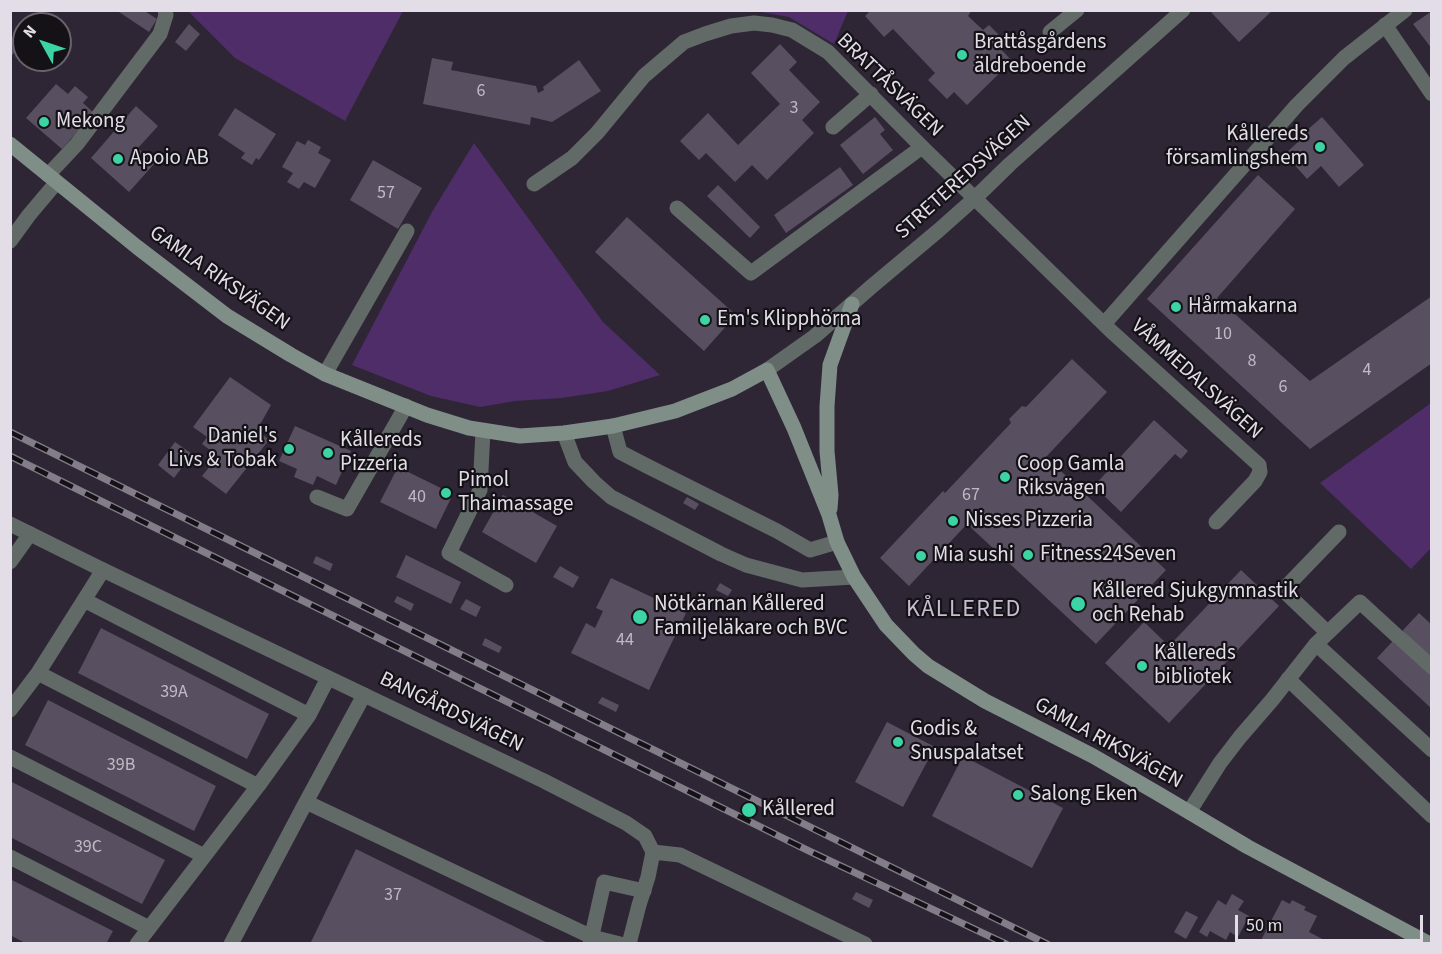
<!DOCTYPE html>
<meta charset="utf-8">
<style>
body{margin:0}
#map{position:relative;width:1442px;height:954px;overflow:hidden;background:#2e2635;font-family:"Source Sans 3",sans-serif}
canvas{display:block}
.frame{position:absolute;inset:0;border:12px solid #e2dde7;pointer-events:none}
.north{position:absolute;left:12px;top:12px;width:60px;height:60px;box-sizing:border-box;background:#141117;border:2px solid #66636a;border-radius:50%;rotate:310deg;font-size:16px;font-weight:700;line-height:24px;text-align:center;color:#e2dde7}
.north::after{content:'';display:block;margin:auto;width:21px;height:27px;background:#3cd4a4;clip-path:polygon(50% 0,100% 100%,50% 72%,0 100%)}
.scale{position:absolute;left:1235px;top:915px;width:188px;height:27px;box-sizing:border-box;border:3px solid #e2dde7;border-top:0;padding-left:8px;font-size:18px;line-height:21px;white-space:nowrap;color:#e2dde7;-webkit-text-stroke:4px #141117;paint-order:stroke}
</style>
<div id="map">
<canvas width="1442" height="954"></canvas>
<div class="frame"></div>
<div class="north">N</div>
<div class="scale">50 m</div>
</div>
<script>
const c = document.querySelector('canvas').getContext('2d');
c.lineJoin = 'round';
function fill(path, color) {
  c.fillStyle = color;
  c.fill(path, 'evenodd');
}
function poly(rows) {
  const path = new Path2D();
  for (const r of rows) {
    path.moveTo(r[0], r[1]);
    for (let i = 2; i < r.length; i += 2) path.lineTo(r[i], r[i + 1]);
  }
  return path;
}
function stroke(path, color, width, dash) {
  c.strokeStyle = color;
  c.lineWidth = width;
  c.lineCap = dash ? 'butt' : 'round';
  c.setLineDash(dash || []);
  c.stroke(path);
}
function write(font, color, halo, rows, align = 'center') {
  c.font = font + ' "Source Sans 3",sans-serif';
  c.lineWidth = 4.5;
  c.setLineDash([]);
  c.textBaseline = 'middle';
  c.strokeStyle = halo;
  c.fillStyle = color;
  for (const [text, x, y, turn = 0] of rows) {
    c.save();
    c.translate(x, y);
    c.rotate((+turn || 0) * Math.PI / 180);
    c.textAlign = isNaN(turn) ? turn : align;
    if (halo) c.strokeText(text, 0, 0);
    c.fillText(text, 0, 0);
    c.restore();
  }
}
const green = poly([
 [188,11,403,11,345,121,235,58],
 [755,11,848,11,834,44,789,17],
 [474,143,603,322,660,375,608,391,561,398,515,401,480,407,431,396,352,365,432,212],
 [1431,403,1431,548,1411,569,1320,483]
]);
const building = poly([
 [116,10,143,10,157,19,149,32],
 [871,10,972,10,968,16,983,30,989,25,1006,42,1000,48,1012,61,967,105,954,92,947,99,928,80,935,73,893,29,884,37,865,16],
 [1209,10,1273,10,1239,42],
 [1432,11,1432,49,1413,24],
 [189,24,200,34,186,51,175,42],
 [10,38,20,45,10,58],
 [780,44,797,62,789,70,820,102,802,120,814,133,767,180,752,165,735,182,706,153,699,160,680,141,708,113,738,145,780,104,751,73],
 [432,58,453,62,451,70,536,86,538,93,544,90,543,87,579,60,601,91,552,122,531,117,530,125,423,104],
 [56,84,68,94,75,86,88,97,83,103,94,113,62,149,26,118],
 [136,106,158,126,138,148,155,163,129,192,91,158],
 [235,108,276,134,259,160,256,158,252,165,241,158,245,153,218,135],
 [875,117,885,130,880,134,893,150,863,174,840,145],
 [1322,117,1364,165,1339,187,1321,166,1307,179,1285,154,1299,141,1297,139],
 [308,140,321,147,318,153,331,160,315,188,304,182,299,189,287,182,293,173,282,167,297,141,305,145],
 [373,160,422,188,398,229,350,200],
 [840,167,853,185,786,233,774,215],
 [1258,175,1295,209,1217,298,1310,381,1432,296,1432,363,1310,449,1147,299],
 [718,185,760,227,750,238,707,196],
 [627,217,736,315,704,351,595,252],
 [1072,359,1107,392,1046,457,1166,570,1096,644,967,524,909,586,880,558,943,491,945,493,1011,423,1009,419,1022,406,1026,407],
 [230,377,271,405,257,430,269,440,226,494,202,476,218,456,202,444,207,437,193,427],
 [1154,420,1188,451,1181,459,1175,454,1121,512,1094,486],
 [295,426,351,451,336,485,317,476,313,485,294,477,297,469,279,461],
 [175,442,192,454,174,478,158,465],
 [398,467,453,494,436,529,380,502],
 [503,495,557,526,536,563,482,532],
 [687,497,699,504,695,510,683,503],
 [406,555,461,582,451,604,396,577],
 [316,556,333,564,330,571,313,563],
 [560,566,579,577,573,588,553,577],
 [1241,570,1279,606,1169,723,1105,663,1144,622,1169,646],
 [611,578,686,613,649,690,571,653,586,623,595,628,603,611,596,608],
 [720,583,732,590,728,596,716,590],
 [397,596,414,604,411,611,394,602],
 [466,599,481,607,476,617,460,609],
 [1419,613,1432,625,1432,709,1377,658],
 [101,628,269,714,247,759,78,673],
 [485,638,502,647,499,653,482,645],
 [602,697,619,705,616,712,598,703],
 [48,700,216,786,194,831,25,745],
 [887,722,935,747,903,807,855,782],
 [963,756,1063,808,1032,868,932,816],
 [10,781,165,860,142,904,10,837],
 [356,849,550,944,310,944],
 [10,879,113,931,106,944,27,944,10,935],
 [856,892,873,900,869,908,852,899],
 [1232,894,1244,901,1238,910,1249,916,1238,937,1230,932,1226,940,1210,931,1207,937,1199,932,1218,900,1226,905],
 [1282,900,1290,904,1292,900,1306,907,1304,910,1317,916,1309,932,1332,944,1259,944],
 [1186,911,1198,917,1186,939,1174,932]
]);
const lane = poly([
 [1385,25,1432,94],
 [1050,32,1077,10],
 [833,127,871,94],
 [677,208,751,273,922,147],
 [10,241,29,215,56,183],
 [325,374,407,231],
 [613,426,620,452,647,466,777,531,810,550,837,542],
 [483,431,480,490,449,553,506,585],
 [564,433,575,462,594,482,611,497,721,554,746,565,802,580,854,577],
 [317,497,347,509,406,406],
 [10,562,30,534],
 [84,600,309,715],
 [1327,632,1283,590,1339,532],
 [1401,639,1432,667],
 [1316,644,1432,750],
 [38,673,258,786],
 [1288,679,1432,816],
 [364,695,306,802,592,937,620,944],
 [10,710,38,673,103,570],
 [10,757,204,856],
 [10,857,149,928],
 [137,944,258,786,309,715,328,678],
 [231,944,306,802],
 [590,944,604,882,644,891]
]);
const street = poly([
 [48,175,77,144,160,34,166,15,165,10],
 [534,184,572,158,597,133,644,76,684,42,705,34,731,26,754,23,772,25,792,30,828,52,922,147,1111,331,1259,465,1260,472,1255,481,1216,522],
 [1104,324,1297,105,1344,58,1405,10],
 [767,370,815,336,871,287,939,230,975,198,1010,164,1183,10],
 [10,524,103,570,544,781,626,823,645,836,653,852],
 [1189,812,1220,763,1240,737,1272,700,1316,644,1360,602,1397,636],
 [653,852,680,855,865,944],
 [629,944,639,905,648,877,653,852]
]);
const secondary = poly([
 [10,144,137,247,227,316,291,355,325,374,427,415,469,428,520,436,564,433,613,426,675,411,732,389,767,370,794,428,829,515,837,542,854,577,886,625,914,654,928,666,985,701,1093,756,1157,793,1248,847,1430,944],
 [830,509,831,495,827,451,827,406,830,365,852,304]
]);
const rail = poly([
 [10,432,1047,944],
 [10,456,807,850,1006,944]
]);
const markers = [
 [962,55,6,"#3cd4a4"],
 [44,122,6,"#3cd4a4"],
 [1320,147,6,"#3cd4a4"],
 [118,159,6,"#3cd4a4"],
 [1176,307,6,"#3cd4a4"],
 [705,320,6,"#3cd4a4"],
 [289,449,6,"#3cd4a4"],
 [328,453,6,"#3cd4a4"],
 [1005,477,6,"#3cd4a4"],
 [446,493,6,"#3cd4a4"],
 [953,521,6,"#3cd4a4"],
 [1028,555,6,"#3cd4a4"],
 [921,556,6,"#3cd4a4"],
 [1078,604,8,"#3cd4a4"],
 [640,617,8,"#3cd4a4"],
 [1142,666,6,"#3cd4a4"],
 [898,742,6,"#3cd4a4"],
 [1018,795,6,"#3cd4a4"],
 [749,810,8,"#3cd4a4"]
];
const numberNames = [
 ["6",481,92],
 ["3",794,109],
 ["57",386,194],
 ["10",1223,335],
 ["8",1252,362],
 ["4",1367,371],
 ["6",1283,388],
 ["67",971,496],
 ["40",417,498],
 ["44",625,641],
 ["39A",174,693],
 ["39B",121,766],
 ["39C",88,848],
 ["37",393,896]
];
const poiNames = [
 ["Brattåsgårdens",974,43],
 ["äldreboende",974,67],
 ["Mekong",56,122],
 ["Kållereds",1308,135,"right"],
 ["församlingshem",1308,159,"right"],
 ["Apoio AB",130,159],
 ["Hårmakarna",1188,307],
 ["Em's Klipphörna",717,320],
 ["Daniel's",277,437,"right"],
 ["Livs & Tobak",277,461,"right"],
 ["Kållereds",340,441],
 ["Pizzeria",340,465],
 ["Coop Gamla",1017,465],
 ["Riksvägen",1017,489],
 ["Pimol",458,481],
 ["Thaimassage",458,505],
 ["Nisses Pizzeria",965,521],
 ["Fitness24Seven",1040,555],
 ["Mia sushi",933,556],
 ["Kållered Sjukgymnastik",1092,592],
 ["och Rehab",1092,616],
 ["Nötkärnan Kållered",654,605],
 ["Familjeläkare och BVC",654,629],
 ["Kållereds",1154,654],
 ["bibliotek",1154,678],
 ["Godis &",910,730],
 ["Snuspalatset",910,754],
 ["Salong Eken",1030,795],
 ["Kållered",762,810]
];
const streetNames = [
 ["BRATTÅSVÄGEN",889,86,44],
 ["STRETEREDSVÄGEN",964,178,-42],
 ["GAMLA RIKSVÄGEN",219,279,35],
 ["VÅMMEDALSVÄGEN",1196,380,42],
 ["BANGÅRDSVÄGEN",451,713,26],
 ["GAMLA RIKSVÄGEN",1108,744,29]
];
const quarterNames = [
 ["KÅLLERED",964,611]
];
fill(green, '#4f2d68');
fill(building, '#584f60');
stroke(lane, '#616a66', 15);
stroke(street, '#616a66', 15);
stroke(secondary, '#808e88', 15);
stroke(rail, '#837c89', 7);
stroke(rail, '#141117', 4.5, [14]);
for (const [x, y, r, color] of markers) {
  const dot = new Path2D();
  dot.arc(x, y, r, 0, 2 * Math.PI);
  c.fillStyle = color;
  c.fill(dot);
  stroke(dot, '#141117', 2);
}
write('18px', '#c0bac5', null, numberNames);
write('21px', '#e2dde7', '#141117', poiNames, 'left');
write('21px', '#e2dde7', '#141117', streetNames);
c.letterSpacing = '1.5px';
write('24px', '#c7bdd0', '#141117', quarterNames);
c.letterSpacing = '0px';
</script>
